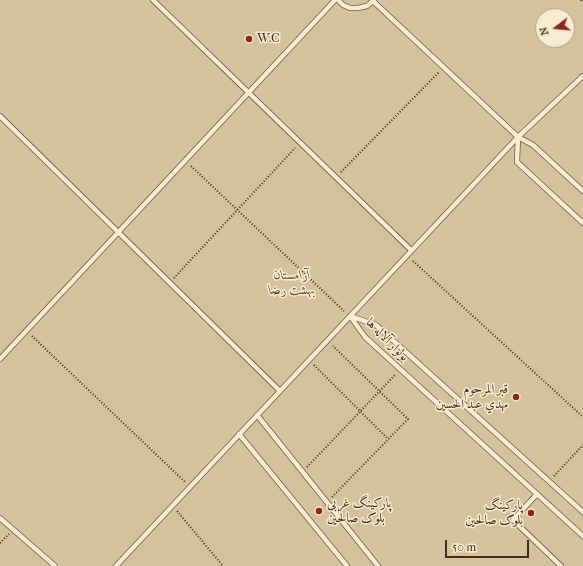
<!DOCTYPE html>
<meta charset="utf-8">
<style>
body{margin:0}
#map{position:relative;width:583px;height:566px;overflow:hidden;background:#f2e0b8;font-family:"IM FELL French Canon",serif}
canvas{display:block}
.north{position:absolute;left:535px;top:8px;width:40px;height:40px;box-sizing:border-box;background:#f7ebd1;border:1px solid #ae9f88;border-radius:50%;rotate:254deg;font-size:11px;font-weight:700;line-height:16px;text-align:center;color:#412e1a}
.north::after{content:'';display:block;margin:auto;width:14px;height:18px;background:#8f2418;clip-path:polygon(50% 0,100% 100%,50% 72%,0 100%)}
.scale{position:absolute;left:445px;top:540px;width:84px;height:18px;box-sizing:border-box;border:2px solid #412e1a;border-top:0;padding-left:5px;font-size:12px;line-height:14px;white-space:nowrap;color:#412e1a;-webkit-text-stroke:3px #f7ebd1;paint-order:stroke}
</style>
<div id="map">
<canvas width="583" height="566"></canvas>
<div class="north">N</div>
<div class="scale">50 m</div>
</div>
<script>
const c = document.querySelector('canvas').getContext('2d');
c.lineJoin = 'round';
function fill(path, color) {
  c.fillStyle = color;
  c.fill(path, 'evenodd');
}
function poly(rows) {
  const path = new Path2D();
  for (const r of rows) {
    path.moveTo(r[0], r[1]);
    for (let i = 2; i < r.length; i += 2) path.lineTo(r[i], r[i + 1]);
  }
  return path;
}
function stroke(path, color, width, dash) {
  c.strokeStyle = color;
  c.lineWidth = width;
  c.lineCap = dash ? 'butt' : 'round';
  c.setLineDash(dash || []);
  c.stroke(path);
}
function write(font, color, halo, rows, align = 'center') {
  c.font = font + ' "IM FELL French Canon",Amiri,serif';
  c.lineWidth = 3;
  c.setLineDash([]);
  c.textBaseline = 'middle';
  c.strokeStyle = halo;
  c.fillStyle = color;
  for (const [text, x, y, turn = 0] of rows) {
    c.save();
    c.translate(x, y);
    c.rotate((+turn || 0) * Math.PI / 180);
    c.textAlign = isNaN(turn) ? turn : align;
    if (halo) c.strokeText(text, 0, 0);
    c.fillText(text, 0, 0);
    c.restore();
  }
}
const green = poly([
 [0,0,583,0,583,566,0,566],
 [543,16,567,16,567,40,543,40]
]);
const path = poly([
 [581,0,583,2],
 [191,166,344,311],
 [341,172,439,72],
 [413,261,583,417],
 [174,278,295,148],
 [32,336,185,482],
 [314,365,388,439],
 [307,467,395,375],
 [554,476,583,445],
 [332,497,408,419,333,346],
 [177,511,223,566],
 [0,543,9,534]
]);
const lane = poly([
 [153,0,411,250],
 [338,0,343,5,350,8,358,8,367,6,374,0],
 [373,1,518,137,533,145,583,191],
 [0,116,280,391],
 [518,137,517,162,583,223],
 [350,316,365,337,583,536],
 [350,316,376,325,583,512],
 [0,359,335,0],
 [257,415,378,566],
 [239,434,347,566],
 [537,494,513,520,561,566],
 [0,518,55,566],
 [116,566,518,137,583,76]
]);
const markers = [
 [249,39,4,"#8f2418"],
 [516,397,4,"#8f2418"],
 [319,511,4,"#8f2418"],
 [531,513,4,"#8f2418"]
];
const poiNames = [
 ["W.C",257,39],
 ["قبر المرحوم",508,390,"right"],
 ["مهدي عبد الحسين",508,405,"right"],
 ["پارکینگ غربی",327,504],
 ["بلوک صالحین",327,519],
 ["پارکینگ",523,506,"right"],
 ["بلوک صالحین",523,521,"right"]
];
const parkNames = [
 ["آرامستان",292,276],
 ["بهشت رضا",292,291]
];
const streetNames = [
 ["بولوار آلاله ها",387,340,45]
];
fill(green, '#d4c29d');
stroke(lane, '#6d5a42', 6);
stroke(path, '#412e1a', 2, [1, 2]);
stroke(lane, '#f7ebd1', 4.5);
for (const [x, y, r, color] of markers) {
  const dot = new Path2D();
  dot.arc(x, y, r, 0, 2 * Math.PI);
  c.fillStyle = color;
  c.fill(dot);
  stroke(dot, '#f7ebd1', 1.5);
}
write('13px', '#412e1a', '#f7ebd1', poiNames, 'left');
write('italic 13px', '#5e4c34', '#f7ebd1', parkNames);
write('13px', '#412e1a', '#f7ebd1', streetNames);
</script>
